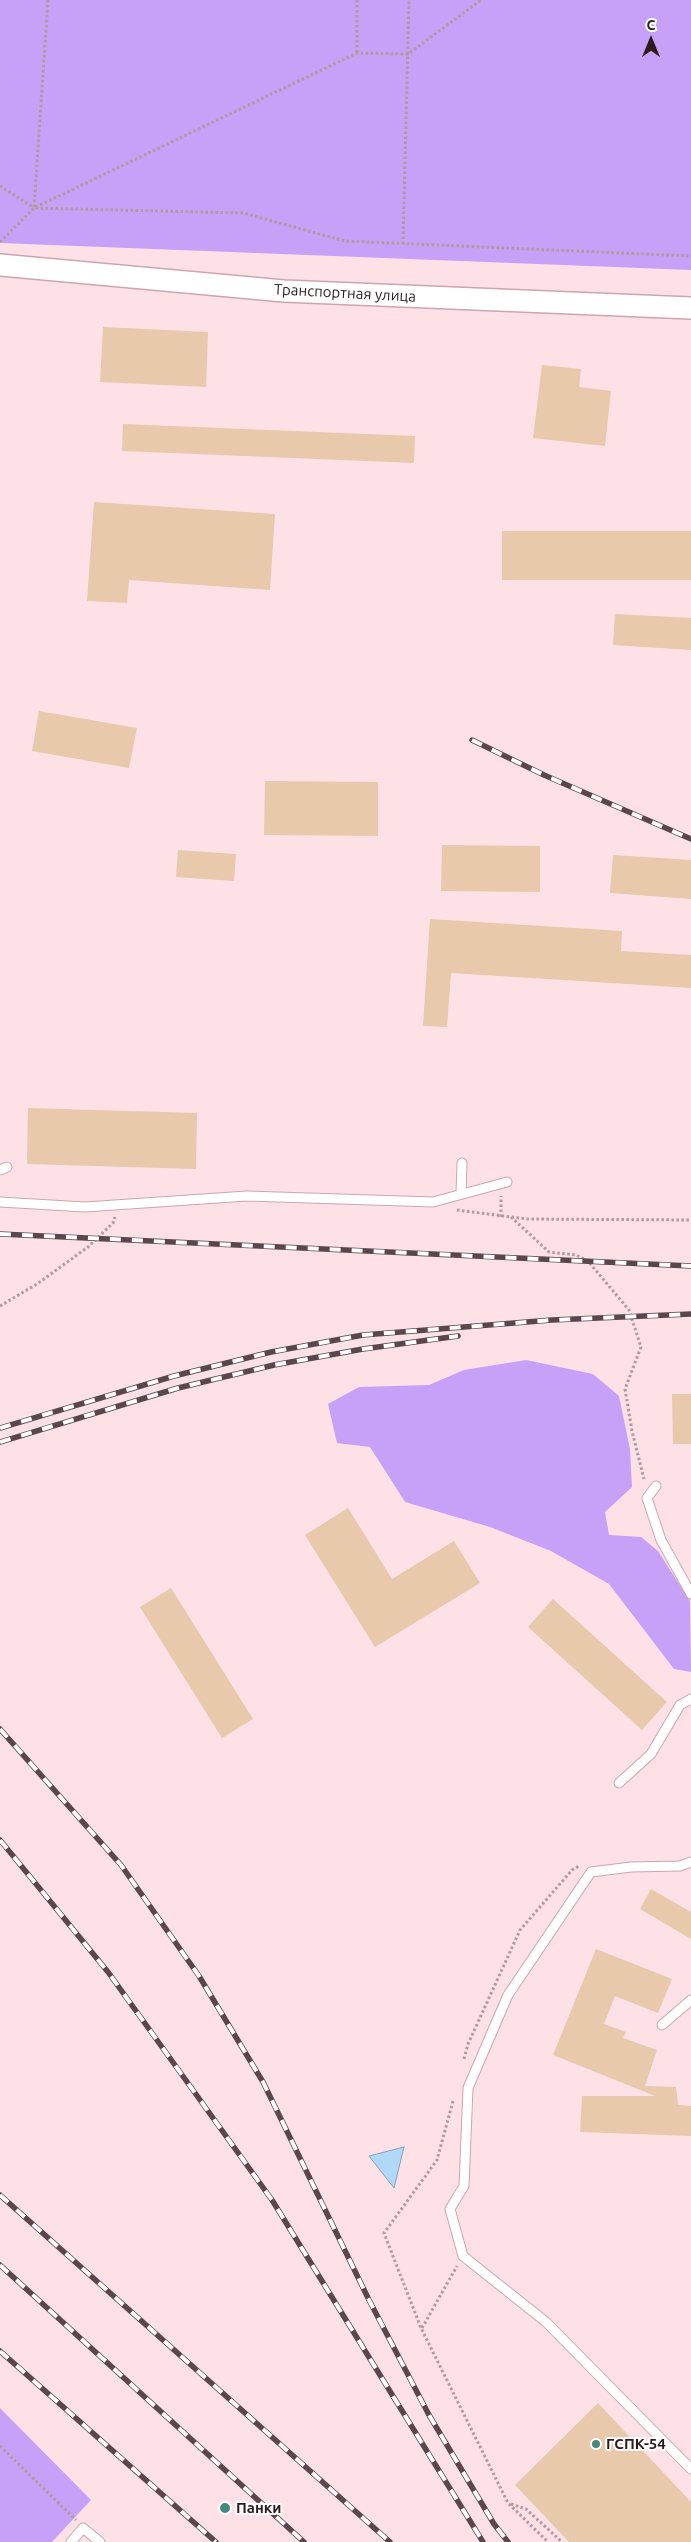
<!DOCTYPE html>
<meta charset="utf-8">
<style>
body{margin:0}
#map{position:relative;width:691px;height:2542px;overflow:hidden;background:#fde1e7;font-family:Ubuntu,sans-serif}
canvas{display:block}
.north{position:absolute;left:626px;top:15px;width:50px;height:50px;-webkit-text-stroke:4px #fff;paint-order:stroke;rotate:0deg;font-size:14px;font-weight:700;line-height:20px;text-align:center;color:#2b1b1f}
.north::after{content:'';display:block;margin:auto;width:18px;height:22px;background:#2b1b1f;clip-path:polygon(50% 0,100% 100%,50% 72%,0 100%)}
</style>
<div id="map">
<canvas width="691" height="2542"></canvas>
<div class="north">С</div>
</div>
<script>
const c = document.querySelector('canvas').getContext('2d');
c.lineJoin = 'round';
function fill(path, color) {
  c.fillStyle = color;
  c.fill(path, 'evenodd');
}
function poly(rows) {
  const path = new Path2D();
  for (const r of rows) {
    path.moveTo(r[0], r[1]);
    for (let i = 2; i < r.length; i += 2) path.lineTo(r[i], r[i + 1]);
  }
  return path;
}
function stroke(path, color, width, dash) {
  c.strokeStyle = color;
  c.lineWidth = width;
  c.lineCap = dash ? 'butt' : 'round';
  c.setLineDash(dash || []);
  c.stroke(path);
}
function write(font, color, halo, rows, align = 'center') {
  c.font = font + ' Ubuntu,sans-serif';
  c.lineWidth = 4;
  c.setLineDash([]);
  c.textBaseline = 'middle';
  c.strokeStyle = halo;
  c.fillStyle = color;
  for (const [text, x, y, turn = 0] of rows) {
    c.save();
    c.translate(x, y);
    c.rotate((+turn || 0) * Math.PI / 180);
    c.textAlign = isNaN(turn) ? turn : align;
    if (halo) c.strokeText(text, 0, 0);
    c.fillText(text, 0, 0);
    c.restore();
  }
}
const forest = poly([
 [0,0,691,0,691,270,0,243],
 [526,1360,593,1374,619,1396,630,1449,632,1487,605,1512,609,1535,641,1537,658,1551,690,1601,691,1672,674,1669,609,1584,551,1551,490,1527,405,1502,370,1447,337,1443,328,1404,359,1387,429,1385,464,1370],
 [0,2408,91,2500,52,2542,0,2542]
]);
const water = poly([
 [404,2147,394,2188,369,2156,404,2147]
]);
const building = poly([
 [103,327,208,332,206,387,100,382],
 [542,365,581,369,579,387,611,391,605,446,533,438],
 [123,424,415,436,414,463,122,451],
 [94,502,275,514,270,590,129,580,127,603,87,601],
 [502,531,691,531,691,580,502,580],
 [615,614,691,618,691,650,613,645],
 [39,711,137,728,129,768,32,751],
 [265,781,378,782,378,836,264,835],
 [442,845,540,846,540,892,441,891],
 [178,850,236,854,234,881,176,877],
 [613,855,691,860,691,899,610,893],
 [430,919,622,931,621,951,691,955,691,988,451,973,447,1027,423,1026],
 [28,1108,197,1113,196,1169,27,1164],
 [672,1394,691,1394,691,1444,673,1444],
 [348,1508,392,1579,454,1541,480,1583,375,1647,305,1535],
 [171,1588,253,1719,222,1738,140,1607],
 [553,1599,667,1702,642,1730,528,1627],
 [651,1889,691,1912,691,1939,640,1909],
 [596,1949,672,1979,658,2013,615,1996,604,2024,626,2032,623,2038,657,2050,645,2086,676,2087,678,2105,691,2106,691,2136,580,2132,582,2096,655,2096,553,2055],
 [598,2403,691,2502,691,2542,569,2542,515,2485]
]);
const path = poly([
 [48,0,34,208,243,213,345,241,691,256],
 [357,0,357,53],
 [0,186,33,207],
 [0,242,34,208,357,53,408,54,481,0],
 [403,244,409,0],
 [457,1210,527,1219,691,1220],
 [501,1217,501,1196],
 [511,1217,549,1252,576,1255,588,1261,629,1310,641,1347,625,1389,632,1431,644,1479],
 [0,1306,37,1284,88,1247,113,1223,115,1217],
 [464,2059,468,2044,520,1930,572,1870,579,1866],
 [453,2101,437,2160,384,2233,421,2328,508,2503,548,2542],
 [422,2328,457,2266],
 [0,2446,76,2520],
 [511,2504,526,2509,562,2542]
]);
const service = poly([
 [0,1170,7,1167],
 [461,1194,462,1163],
 [0,1202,85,1207,247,1196,433,1202,507,1182],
 [656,1486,647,1498,661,1540,691,1594],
 [619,1783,651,1754,680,1705,691,1699],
 [691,1862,680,1866,631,1867,591,1872,508,1995,468,2088,464,2186,450,2209,463,2256,546,2322,691,2469],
 [662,2025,691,2000],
 [71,2542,83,2528,100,2542]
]);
const tertiary = poly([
 [0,265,284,291,691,308]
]);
const rail = poly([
 [472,740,544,775,691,839],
 [0,1234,691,1266],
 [0,1428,174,1376,271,1352,363,1335,552,1320,691,1314],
 [0,1442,178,1388,274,1365,363,1349,458,1336],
 [0,1729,121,1865,199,1976,263,2082,369,2300,429,2415,494,2524,508,2542],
 [0,1840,108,1972,272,2200,483,2542],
 [0,2195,390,2542],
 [0,2265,304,2542],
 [0,2351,216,2542]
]);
const markers = [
 [596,2444,5,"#42887e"],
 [225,2508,6,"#42887e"]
];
const streetNames = [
 ["Транспортная улица",345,293,3]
];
const poiNames = [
 ["ГСПК-54",606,2444],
 ["Панки",236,2508]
];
fill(forest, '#c6a1f7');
fill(water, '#b0d8f9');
stroke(water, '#889fb8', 1);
fill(building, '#e8c9ac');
stroke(service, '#cfa4ad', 11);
stroke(tertiary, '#cfa4ad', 24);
stroke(path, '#b1999e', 3, [2.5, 2.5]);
stroke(service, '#fff', 9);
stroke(tertiary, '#fff', 21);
stroke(rail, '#5a474b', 5.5);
stroke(rail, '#fff', 4, [11]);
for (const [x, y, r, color] of markers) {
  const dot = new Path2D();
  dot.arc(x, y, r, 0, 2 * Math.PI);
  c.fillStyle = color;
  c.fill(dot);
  stroke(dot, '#fff', 2);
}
write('15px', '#2b1b1f', '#fff', streetNames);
write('bold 15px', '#2b1b1f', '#fff', poiNames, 'left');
</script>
